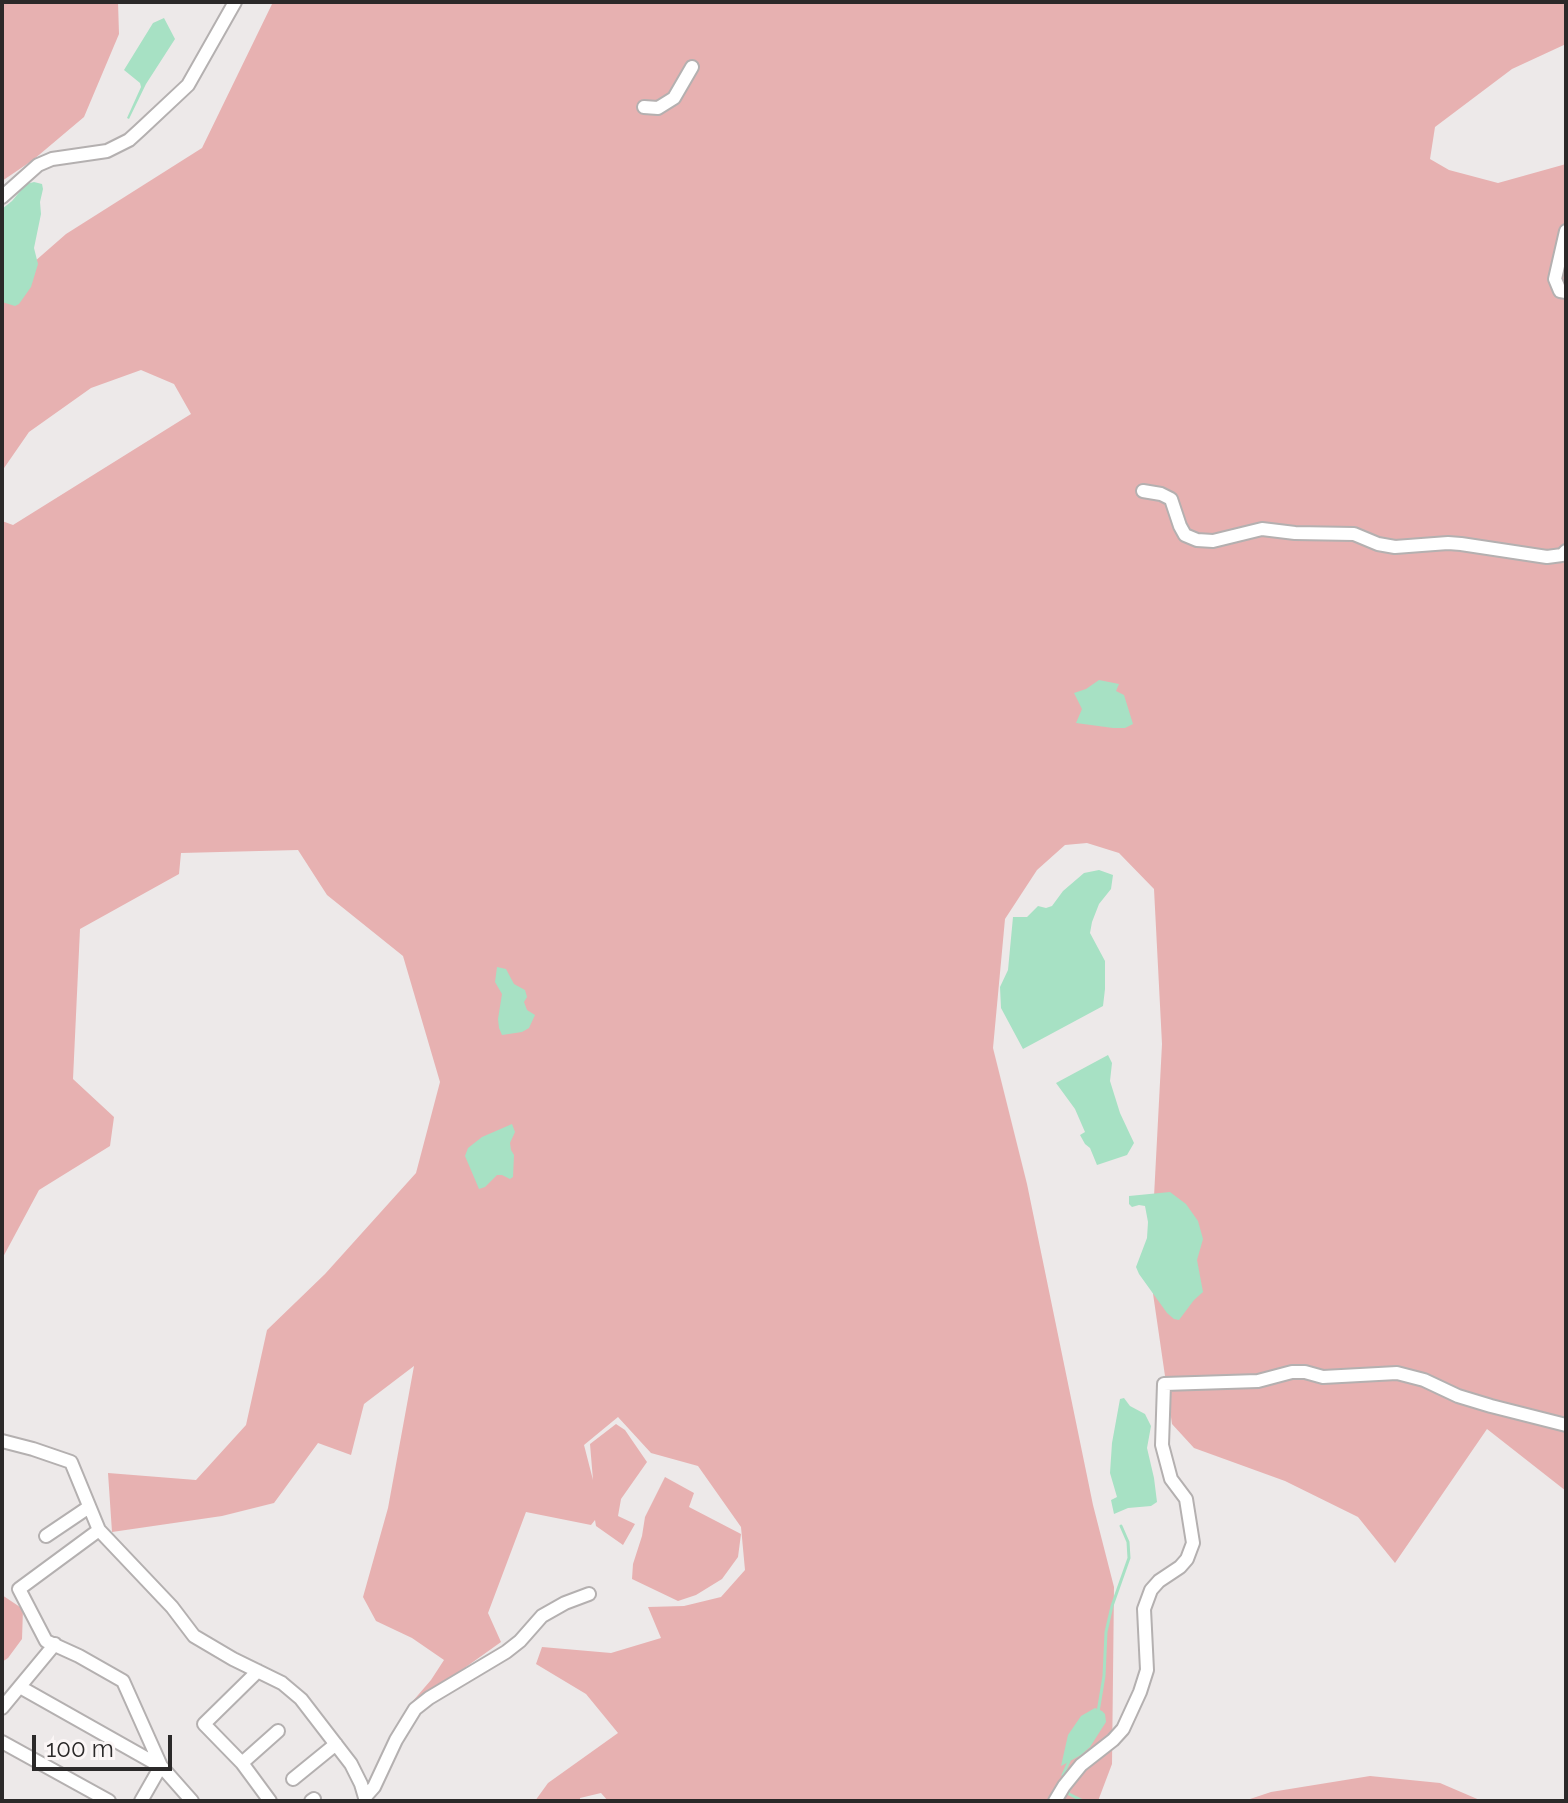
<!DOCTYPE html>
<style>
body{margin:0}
#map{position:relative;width:1568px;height:1803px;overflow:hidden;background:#ede9e9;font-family:Raleway,sans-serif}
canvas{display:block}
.frame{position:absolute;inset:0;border:4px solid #2b2929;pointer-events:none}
.scale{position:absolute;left:32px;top:1735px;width:140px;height:36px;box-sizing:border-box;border:4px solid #2b2929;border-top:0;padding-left:10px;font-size:24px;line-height:28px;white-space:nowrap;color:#2b2929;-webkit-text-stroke:6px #fbf6f6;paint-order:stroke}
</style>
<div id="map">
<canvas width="1568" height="1803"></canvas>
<div class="frame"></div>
<div class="scale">100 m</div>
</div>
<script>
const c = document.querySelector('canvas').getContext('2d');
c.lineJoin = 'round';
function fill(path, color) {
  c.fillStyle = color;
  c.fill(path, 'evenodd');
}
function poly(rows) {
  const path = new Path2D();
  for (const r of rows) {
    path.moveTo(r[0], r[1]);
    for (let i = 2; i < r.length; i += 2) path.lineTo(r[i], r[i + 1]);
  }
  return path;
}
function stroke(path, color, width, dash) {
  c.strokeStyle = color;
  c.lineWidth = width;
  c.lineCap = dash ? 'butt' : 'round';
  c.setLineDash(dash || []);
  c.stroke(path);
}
const green = poly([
 [2,2,118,2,119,34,84,117,33,160,2,181],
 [273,2,1566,2,1566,44,1512,69,1435,127,1430,159,1449,170,1498,183,1566,164,1566,1491,1487,1429,1395,1563,1358,1517,1285,1481,1194,1448,1172,1424,1150,1273,1162,1044,1154,889,1119,853,1087,843,1065,845,1037,870,1005,919,993,1048,1027,1184,1093,1505,1114,1587,1112,1764,1098,1801,608,1801,601,1793,580,1798,580,1801,535,1801,548,1783,618,1733,586,1694,536,1664,542,1647,611,1653,661,1638,648,1607,684,1606,721,1597,745,1570,741,1527,698,1466,651,1453,618,1417,584,1445,593,1480,590,1444,616,1424,625,1430,647,1462,621,1499,618,1516,635,1524,623,1545,596,1526,595,1520,591,1525,526,1512,488,1613,501,1642,421,1699,408,1712,406,1709,431,1680,444,1660,412,1638,376,1621,363,1597,388,1508,414,1366,364,1404,351,1455,318,1443,274,1503,222,1516,112,1532,108,1473,196,1480,246,1425,267,1330,325,1274,416,1173,440,1082,403,956,327,895,298,850,181,853,179,874,80,929,73,1079,114,1117,110,1146,39,1190,2,1259,2,521,13,525,191,414,174,384,141,370,91,388,29,432,2,471,2,290,66,234,202,148],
 [665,1477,694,1493,689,1507,741,1534,738,1557,722,1579,696,1595,678,1601,632,1579,633,1564,642,1536,645,1517],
 [2,1595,23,1609,22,1639,8,1658,2,1662],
 [1370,1776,1440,1783,1482,1801,1244,1801,1271,1792]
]);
const water = poly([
 [164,18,175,39,146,84,129,119,127,118,141,87,140,83,124,70,153,23],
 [34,182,42,184,43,189,40,202,41,214,34,248,38,264,31,287,19,304,15,306,2,302,2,209,12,201,26,184],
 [1099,680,1119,684,1116,691,1124,695,1133,724,1125,728,1113,728,1076,723,1082,709,1074,693,1086,689],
 [1099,870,1113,875,1111,889,1099,904,1092,922,1090,933,1105,961,1105,989,1103,1006,1023,1049,1001,1008,1000,987,1008,970,1013,917,1027,917,1038,906,1046,908,1052,906,1063,891,1084,873],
 [497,967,506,969,514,984,525,990,527,997,524,1002,527,1010,535,1015,529,1028,522,1032,502,1035,499,1028,498,1019,502,994,495,982],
 [1108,1055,1112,1063,1110,1081,1120,1113,1134,1143,1127,1155,1097,1165,1090,1148,1085,1144,1080,1135,1085,1132,1075,1109,1056,1083],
 [512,1124,515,1132,510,1143,511,1150,514,1155,513,1177,510,1179,502,1175,497,1175,485,1187,479,1189,465,1156,468,1148,482,1137],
 [1170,1192,1186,1204,1198,1221,1203,1239,1197,1260,1203,1292,1194,1300,1179,1320,1174,1319,1167,1313,1139,1274,1136,1267,1147,1238,1148,1222,1145,1206,1139,1205,1132,1207,1129,1204,1129,1196],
 [1124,1398,1130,1406,1145,1414,1151,1426,1147,1448,1154,1478,1157,1502,1151,1506,1128,1508,1114,1514,1111,1500,1117,1497,1110,1473,1112,1443,1120,1399],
 [1095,1708,1102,1711,1105,1714,1106,1722,1090,1747,1081,1755,1061,1766,1068,1735,1081,1716]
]);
const stream = poly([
 [1098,1712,1104,1676,1106,1632,1112,1606,1129,1558,1128,1542,1121,1526],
 [1063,1775,1070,1759],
 [1067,1788,1069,1794,1083,1801]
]);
const minor = poly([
 [644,107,658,108,674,98,692,67],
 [2,197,38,165,52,159,107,151,129,140,140,130,188,85,235,2],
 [1566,231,1555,279,1560,291,1566,292],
 [1143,491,1161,494,1171,499,1180,526,1185,535,1197,540,1213,541,1262,529,1295,533,1354,534,1378,544,1395,547,1448,543,1461,544,1547,557,1562,555,1566,551],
 [2,1441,33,1449,71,1462,99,1530,172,1607,194,1636,233,1659,282,1683,301,1699,351,1764,361,1784,366,1801],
 [99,1530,19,1589,46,1641,79,1656,123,1681,161,1766,192,1801],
 [46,1536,89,1507],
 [258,1671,204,1724,242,1763,270,1801],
 [20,1687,160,1766],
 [2,1708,55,1644],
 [2,1742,109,1801],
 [242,1763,278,1731],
 [293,1779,336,1744],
 [366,1796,374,1787,396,1740,415,1709,429,1698,506,1652,520,1641,542,1616,565,1603,589,1594],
 [141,1801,161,1766],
 [311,1801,314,1799],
 [1055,1801,1064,1786,1081,1765,1113,1740,1123,1729,1140,1692,1147,1670,1144,1609,1151,1590,1159,1581,1180,1567,1187,1559,1193,1543,1186,1499,1171,1479,1162,1445,1164,1384,1258,1381,1292,1372,1305,1372,1323,1377,1397,1373,1424,1380,1458,1396,1491,1406,1566,1425]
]);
fill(green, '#e7b1b1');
fill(water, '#a7e1c4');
stroke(stream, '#a7e1c4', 3);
stroke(minor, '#b4b0b0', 16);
stroke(minor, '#fff', 12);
</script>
